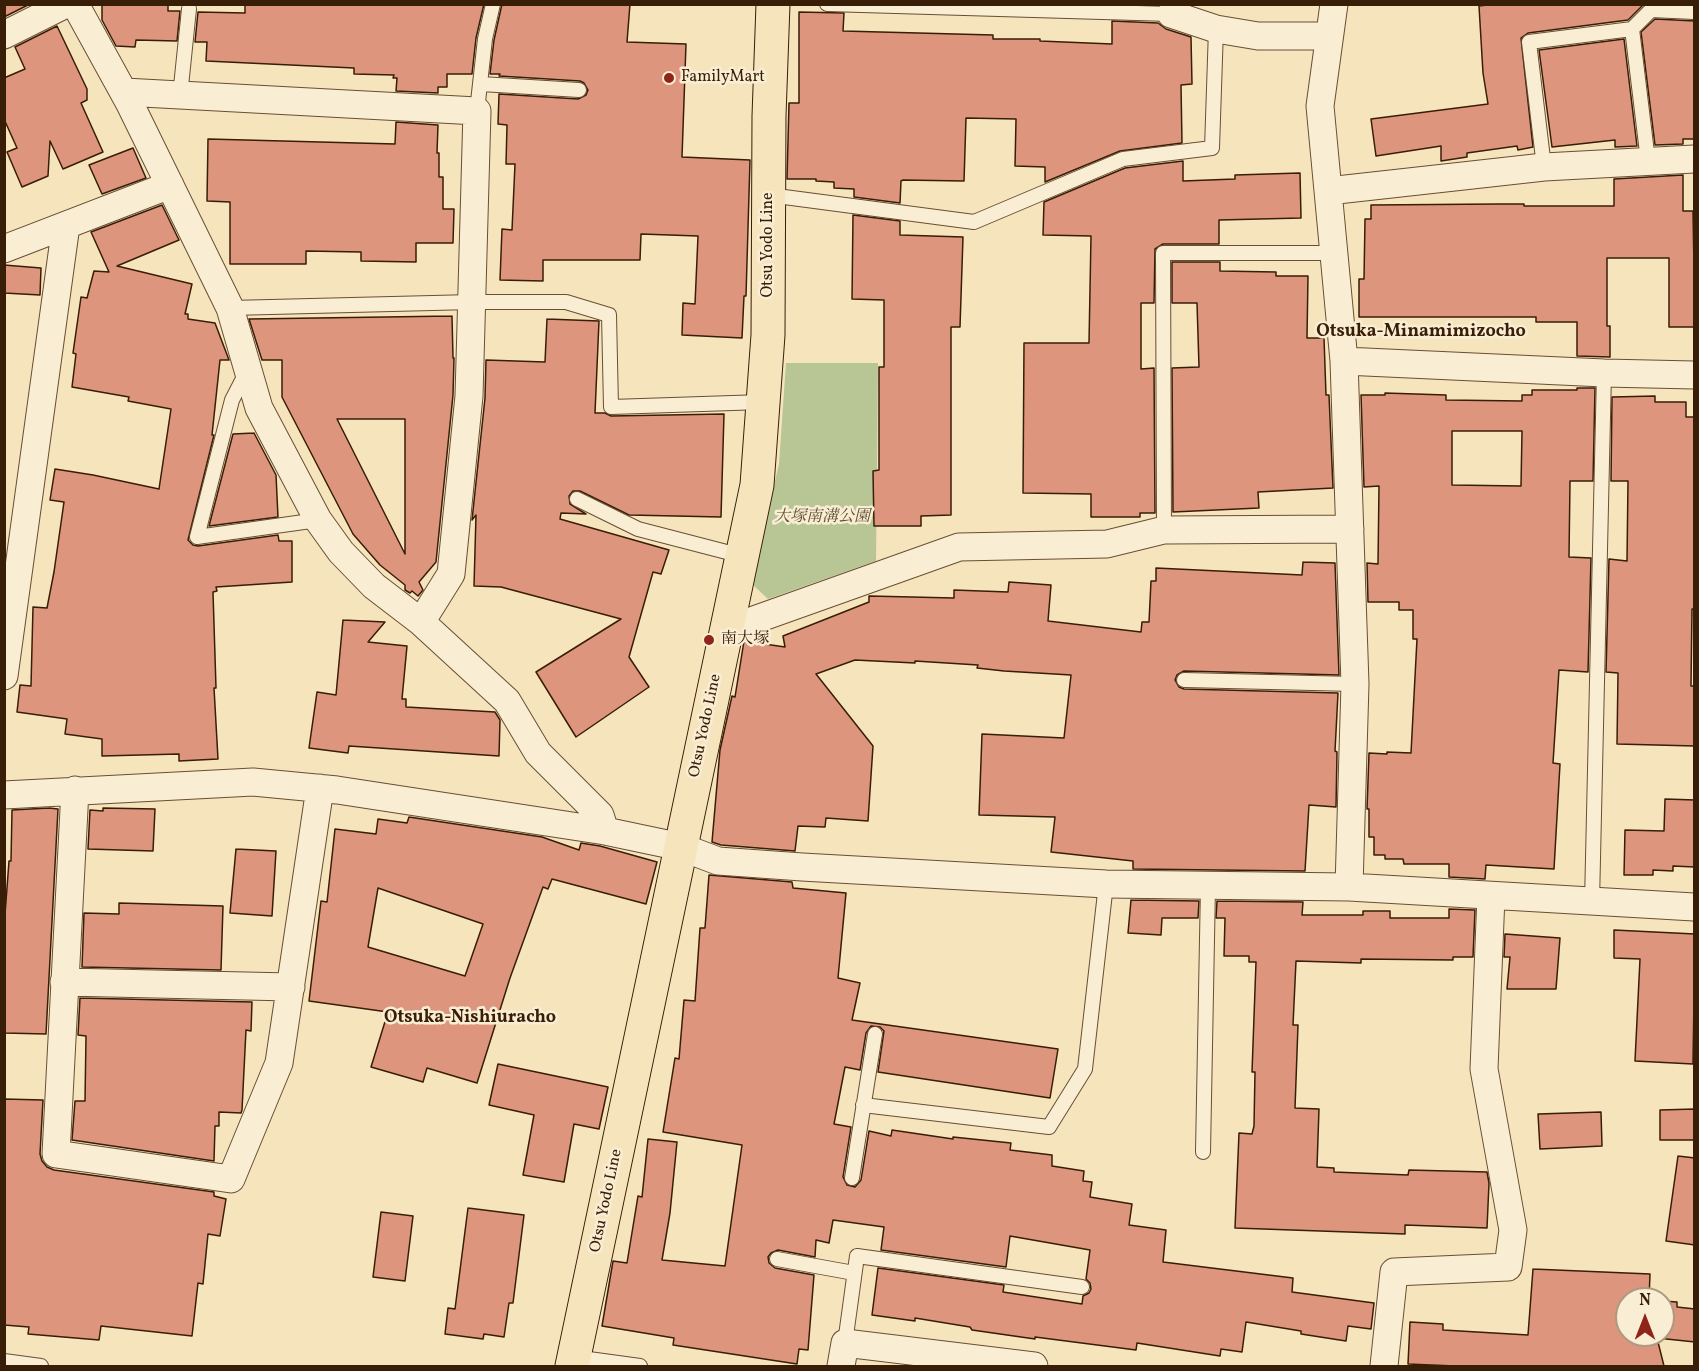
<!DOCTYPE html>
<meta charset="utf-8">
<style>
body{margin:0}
#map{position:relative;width:1699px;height:1371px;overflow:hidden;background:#f6e4bc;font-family:Vollkorn,serif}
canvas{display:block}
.frame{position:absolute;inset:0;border:6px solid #381d07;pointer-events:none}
.north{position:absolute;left:1615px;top:1287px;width:60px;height:60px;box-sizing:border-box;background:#f9edd3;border:2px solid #ac9a81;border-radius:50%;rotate:0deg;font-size:16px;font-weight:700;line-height:24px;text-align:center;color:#381d07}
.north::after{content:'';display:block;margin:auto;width:21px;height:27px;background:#8f2418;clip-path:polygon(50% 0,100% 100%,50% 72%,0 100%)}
</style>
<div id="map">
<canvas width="1699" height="1371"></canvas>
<div class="frame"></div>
<div class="north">N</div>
</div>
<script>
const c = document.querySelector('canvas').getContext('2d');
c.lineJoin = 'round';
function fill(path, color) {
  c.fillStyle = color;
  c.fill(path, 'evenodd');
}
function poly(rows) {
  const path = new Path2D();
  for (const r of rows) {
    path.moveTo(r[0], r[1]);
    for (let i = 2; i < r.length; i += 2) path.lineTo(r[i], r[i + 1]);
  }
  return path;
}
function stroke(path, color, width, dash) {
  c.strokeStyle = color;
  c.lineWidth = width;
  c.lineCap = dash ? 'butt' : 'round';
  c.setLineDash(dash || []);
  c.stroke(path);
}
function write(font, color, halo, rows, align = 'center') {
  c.font = font + ' Vollkorn,"Noto Serif JP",serif';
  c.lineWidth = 5;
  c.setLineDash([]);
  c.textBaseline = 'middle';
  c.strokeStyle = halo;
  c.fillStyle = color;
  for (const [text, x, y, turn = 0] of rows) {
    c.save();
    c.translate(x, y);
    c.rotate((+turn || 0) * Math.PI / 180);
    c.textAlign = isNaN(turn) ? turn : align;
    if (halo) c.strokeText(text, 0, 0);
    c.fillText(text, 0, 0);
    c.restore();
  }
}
const green = poly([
 [786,363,878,363,876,561,768,599,751,583,779,464]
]);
const building = poly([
 [4,4,30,4,4,17,4,4],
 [102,4,168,4,168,11,180,11,177,41,136,40,135,47,116,46,102,20,102,4],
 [245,4,484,4,476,38,472,74,447,74,447,87,438,87,438,93,396,91,397,78,393,78,394,75,354,74,354,68,206,61,207,42,195,42,198,12,245,13,245,4],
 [502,4,630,4,627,42,686,44,682,157,750,160,746,296,744,296,742,338,682,335,683,303,695,304,698,236,641,234,640,260,543,260,543,281,500,280,502,229,512,230,515,164,506,164,507,125,498,124,499,94,578,99,586,95,588,90,584,83,580,81,499,76,500,74,490,74,494,40,502,4],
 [1495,4,1644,4,1628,20,1528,33,1521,38,1533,147,1518,150,1517,146,1467,153,1467,157,1441,161,1441,146,1376,156,1371,119,1488,104,1483,73,1479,6,1495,4],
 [799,12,844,13,843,31,993,35,993,39,1040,39,1040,41,1112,44,1112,21,1158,23,1166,29,1191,37,1192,84,1181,85,1182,143,1120,151,1045,182,1045,167,1015,166,1016,119,966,118,964,181,903,180,901,181,900,203,854,197,854,189,834,188,834,182,816,181,816,179,787,179,789,103,799,103,799,12],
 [1655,19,1695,21,1695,139,1683,139,1683,144,1655,145,1641,32,1655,19],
 [57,26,87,89,87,100,81,103,103,152,63,169,50,141,48,176,22,187,7,152,17,148,4,119,4,78,25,69,15,47,57,26],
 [1624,39,1637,146,1615,147,1615,140,1552,147,1539,50,1624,39],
 [396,122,438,125,437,153,439,153,439,177,443,177,443,209,454,209,453,243,416,243,416,262,361,261,361,252,306,251,306,264,230,264,230,202,207,201,208,139,395,144,396,122],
 [133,148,146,178,102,194,89,165,133,148],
 [1183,161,1183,181,1235,179,1235,175,1300,173,1301,218,1219,220,1219,244,1163,244,1155,249,1154,303,1141,303,1141,369,1154,368,1155,513,1140,513,1140,517,1091,517,1091,494,1023,493,1024,343,1089,343,1091,236,1043,235,1044,202,1125,168,1183,161],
 [1683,175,1683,211,1693,211,1695,327,1669,327,1669,258,1607,258,1607,326,1610,326,1610,357,1577,356,1577,322,1536,322,1536,317,1359,317,1359,279,1364,279,1365,219,1371,219,1371,205,1498,204,1524,204,1524,206,1614,206,1614,179,1683,175],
 [162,205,179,240,117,266,192,284,185,314,188,314,188,319,215,323,229,360,220,360,212,435,214,435,188,540,193,545,198,546,278,535,279,541,292,541,292,582,216,587,217,591,213,592,216,688,214,688,218,759,179,761,179,754,102,756,102,739,65,734,67,719,17,712,20,685,31,686,33,607,47,608,54,572,64,502,50,500,55,469,93,475,159,489,171,409,128,401,129,397,72,387,76,354,73,353,81,297,87,298,94,271,109,272,91,232,162,205],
 [853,215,900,221,900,235,963,237,960,327,951,327,951,515,921,516,921,526,874,526,873,471,879,470,879,367,884,367,884,300,852,299,853,215],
 [1172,262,1220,262,1220,271,1276,272,1276,276,1308,276,1307,338,1324,338,1326,395,1329,395,1333,488,1258,492,1259,508,1173,512,1172,368,1199,367,1197,303,1172,303,1172,262],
 [4,265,41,268,40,295,4,293,4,265],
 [452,316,453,358,454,358,453,395,436,562,419,582,423,590,418,596,412,591,410,593,405,590,405,585,380,565,353,534,282,397,282,360,262,360,249,319,452,316],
 [337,419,405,419,405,554,337,419],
 [547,319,599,321,595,413,605,413,611,416,724,414,721,517,629,515,580,491,573,491,569,496,570,504,586,514,561,513,560,519,669,550,661,574,653,572,629,657,649,687,576,737,536,672,621,619,501,587,474,586,476,515,472,520,485,398,486,360,545,362,547,319],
 [1577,388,1595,388,1593,481,1570,481,1569,557,1591,558,1588,672,1559,670,1553,763,1560,764,1554,869,1486,865,1485,879,1449,877,1449,864,1404,864,1403,859,1385,859,1385,855,1374,855,1374,837,1369,837,1369,809,1367,809,1369,753,1387,754,1387,752,1411,753,1417,639,1413,639,1413,610,1399,610,1399,602,1368,602,1367,563,1378,564,1379,486,1364,487,1361,395,1385,395,1385,393,1446,395,1446,400,1522,401,1522,395,1532,395,1532,390,1577,390,1577,388],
 [1452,431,1522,431,1521,486,1452,485,1452,431],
 [1655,396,1655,402,1686,402,1686,417,1695,417,1695,609,1692,609,1691,686,1695,686,1695,746,1617,744,1618,673,1606,672,1609,559,1627,561,1628,481,1611,481,1612,397,1655,396],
 [254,433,276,475,278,517,209,526,233,434,254,433],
 [1303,562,1335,563,1339,675,1184,671,1177,675,1175,680,1179,687,1184,689,1338,693,1335,751,1337,752,1336,807,1309,805,1305,871,1133,869,1133,861,1051,852,1055,817,979,815,982,734,1064,738,1071,675,1004,671,977,668,978,665,915,661,915,663,855,660,816,674,873,746,868,821,826,818,825,827,798,826,795,851,721,845,712,842,720,750,732,696,735,697,744,641,785,647,783,636,869,602,869,596,954,598,954,590,1008,592,1009,582,1051,585,1048,621,1141,632,1142,622,1149,622,1151,581,1156,581,1156,568,1302,575,1303,562],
 [343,620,385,622,368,642,407,646,402,699,406,699,406,707,495,712,500,720,499,756,349,746,348,753,309,748,317,692,336,695,343,620],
 [1665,799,1695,800,1695,867,1673,866,1673,871,1653,870,1653,875,1624,875,1625,830,1664,831,1665,799],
 [49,808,58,809,46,1034,4,1033,4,928,9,861,11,861,12,810,49,808],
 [103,808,155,809,153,851,88,849,90,810,103,811,103,808],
 [409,817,542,837,579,850,581,843,600,846,657,862,646,904,552,879,548,889,543,887,510,978,477,1083,427,1068,423,1082,371,1067,388,1012,309,1001,321,901,327,902,335,829,376,834,378,819,407,823,409,817],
 [378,888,483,924,465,976,368,947,378,888],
 [236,849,276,851,272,916,230,913,236,849],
 [709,875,792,882,793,888,846,893,838,978,860,983,852,1020,1058,1049,1050,1098,878,1072,884,1031,880,1027,871,1026,866,1033,860,1070,845,1067,834,1124,851,1127,843,1177,847,1185,855,1187,861,1180,869,1131,891,1136,892,1130,953,1139,953,1137,1011,1143,1010,1150,1052,1155,1052,1166,1084,1171,1083,1181,1092,1182,1090,1197,1132,1204,1129,1225,1166,1230,1163,1262,1293,1278,1292,1292,1374,1303,1371,1329,1348,1326,1346,1341,1301,1334,1301,1331,1246,1322,1242,1352,1221,1349,1220,1356,1137,1343,1136,1350,1035,1337,1035,1339,972,1330,970,1327,915,1318,915,1321,872,1315,878,1268,1004,1285,1003,1292,1082,1304,1083,1296,1089,1293,1091,1289,1090,1283,1086,1279,1090,1250,1010,1236,1006,1267,881,1250,884,1227,833,1220,829,1243,816,1240,815,1257,778,1250,771,1253,768,1257,769,1263,775,1268,814,1275,808,1350,799,1349,797,1364,673,1345,674,1338,602,1326,613,1261,627,1263,638,1196,642,1197,648,1139,677,1142,670,1213,662,1260,725,1266,742,1145,663,1132,675,1058,679,1059,684,1000,695,1001,700,928,705,928,709,875],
 [1131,900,1199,901,1198,918,1162,918,1161,935,1128,933,1131,900],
 [1217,901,1303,902,1302,915,1363,915,1363,911,1390,911,1390,918,1449,918,1449,909,1475,910,1473,957,1453,957,1453,960,1361,959,1361,963,1296,961,1293,1025,1298,1025,1295,1108,1319,1109,1317,1167,1334,1168,1334,1172,1408,1175,1409,1170,1487,1172,1489,1183,1487,1228,1405,1225,1405,1234,1235,1228,1239,1133,1252,1134,1254,1126,1255,1072,1252,1072,1256,962,1249,962,1249,956,1224,956,1225,918,1216,918,1217,901],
 [119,903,223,906,221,970,82,967,84,913,119,914,119,903],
 [1614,930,1695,934,1693,1064,1635,1061,1640,959,1614,958,1614,930],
 [1505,934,1560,938,1556,989,1507,989,1510,957,1504,957,1505,934],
 [80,998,252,1002,251,1031,246,1030,242,1110,241,1113,219,1112,219,1126,215,1126,214,1161,72,1140,75,1101,85,1101,86,1036,78,1035,80,998],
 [498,1064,608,1087,599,1129,574,1124,564,1182,523,1175,534,1115,489,1105,498,1064],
 [4,1099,43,1100,40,1154,42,1161,47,1167,54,1170,214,1192,214,1196,226,1199,220,1236,208,1234,203,1284,198,1283,192,1336,101,1326,99,1340,28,1334,29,1327,4,1325,4,1099],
 [1695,1109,1695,1140,1660,1140,1660,1110,1695,1109],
 [1601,1112,1602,1146,1540,1149,1538,1114,1601,1112],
 [1678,1156,1695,1158,1695,1245,1666,1241,1678,1156],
 [468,1208,524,1215,513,1303,509,1303,504,1337,484,1334,483,1339,445,1334,448,1308,455,1309,468,1208],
 [381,1212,413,1216,405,1281,373,1277,381,1212],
 [1533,1269,1650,1274,1649,1299,1627,1299,1627,1335,1663,1335,1663,1301,1677,1302,1677,1307,1695,1309,1695,1342,1657,1338,1664,1366,1455,1366,1408,1364,1410,1322,1443,1324,1443,1330,1528,1335,1533,1269]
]);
const lane = poly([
 [827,4,1171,14,1171,10],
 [1632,29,1648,161],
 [481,84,579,90],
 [180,96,189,9],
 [477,111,485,39,493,4],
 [1544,167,1529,42,1632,29,1651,10,1694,12],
 [769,195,974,222,1123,159,1212,148,1216,29],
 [230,308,473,302,566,302,609,315,611,407,763,402],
 [247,371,232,400,197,537,318,520],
 [577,499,638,529,742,556],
 [1164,530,1163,253,1334,253],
 [1184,680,1355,684],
 [1592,902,1604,373],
 [863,1105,1049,1127,1085,1069,1106,884],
 [1203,1152,1208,886],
 [852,1178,875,1034],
 [777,1259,854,1273],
 [845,1343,857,1256,1082,1287],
 [574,1357,640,1366],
 [4,1361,41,1366]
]);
const street = poly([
 [75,4,130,104,230,308,259,408,318,520,341,552,374,586,421,622,507,701,538,753,600,815,605,831],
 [1334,4,1320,106,1344,361,1355,684,1349,887],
 [1171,14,1216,29,1258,36,1329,36],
 [4,35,66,4],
 [124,92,477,111,469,396,451,574,421,622],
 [1328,191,1544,167,1694,159],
 [4,249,170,185],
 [1344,361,1604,373,1694,375],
 [726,630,959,547,1107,544,1164,530,1350,529],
 [4,676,66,225],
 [75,790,56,1154,231,1179,279,1063,320,788],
 [4,795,253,782,337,790,605,831,681,847,718,861,802,867,1106,884,1349,887,1694,907],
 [64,982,291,987],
 [841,1366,845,1343,1034,1366],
 [1384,1366,1394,1272,1508,1267,1513,1230,1484,1069,1491,896]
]);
const primary = poly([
 [572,1366,757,485,768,335,769,116,773,4]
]);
const markers = [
 [669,78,6,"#8f2418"],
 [709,640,6,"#8f2418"]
];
const poiNames = [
 ["FamilyMart",681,78],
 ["南大塚",721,640]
];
const streetNames = [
 ["Otsu Yodo Line",769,245,-90],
 ["Otsu Yodo Line",706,726,-78],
 ["Otsu Yodo Line",607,1201,-78]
];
const parkNames = [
 ["大塚南溝公園",822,518]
];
const neighbourhoodNames = [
 ["Otsuka-Minamimizocho",1421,333],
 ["Otsuka-Nishiuracho",470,1019]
];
fill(green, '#b8c594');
fill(building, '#dd957d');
stroke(building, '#381d07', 1.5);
stroke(lane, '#684f34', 16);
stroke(street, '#684f34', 29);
stroke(primary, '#381d07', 35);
stroke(lane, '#f9edd3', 14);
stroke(street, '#f9edd3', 27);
stroke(primary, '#f6e4bc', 33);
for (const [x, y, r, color] of markers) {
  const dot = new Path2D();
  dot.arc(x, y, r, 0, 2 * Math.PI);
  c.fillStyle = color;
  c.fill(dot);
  stroke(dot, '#f9edd3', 2);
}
write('16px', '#381d07', '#f9edd3', poiNames, 'left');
write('16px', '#381d07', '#f9edd3', streetNames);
write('italic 16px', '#5e4f31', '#f9edd3', parkNames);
write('bold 18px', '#381d07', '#f9edd3', neighbourhoodNames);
</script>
